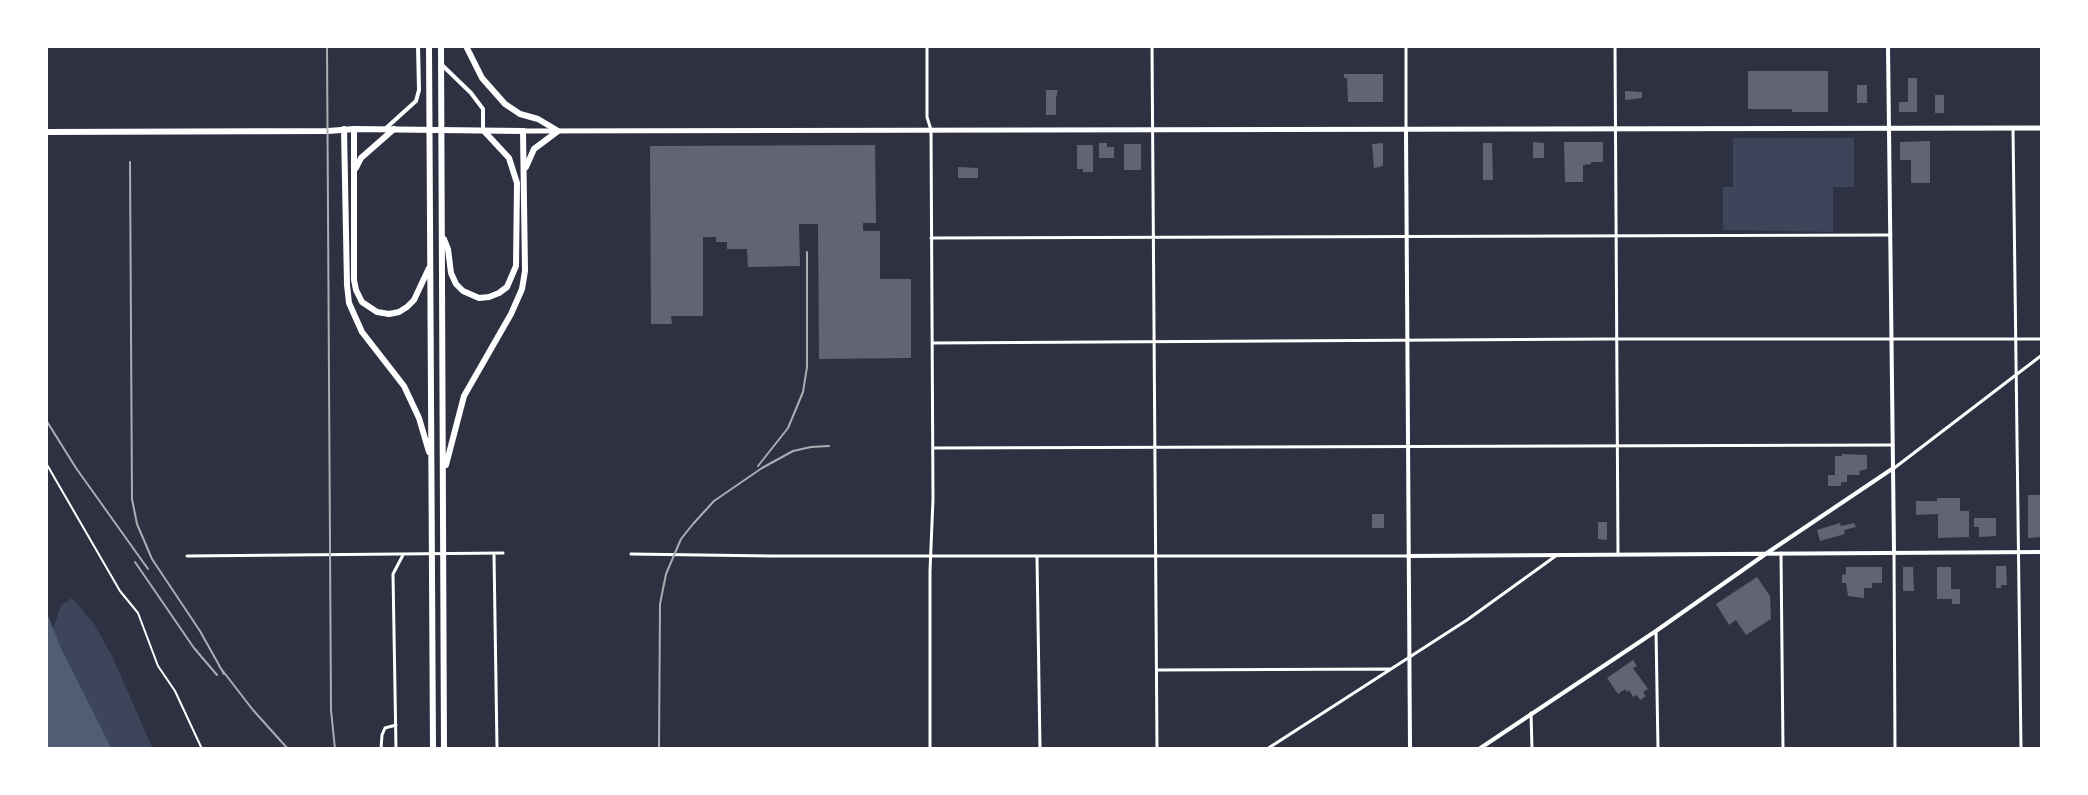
<!DOCTYPE html>
<style>
body{margin:0}
#map{position:relative;width:2088px;height:795px;overflow:hidden;background:#2d3142;font-family:Ubuntu,sans-serif}
canvas{display:block}
.frame{position:absolute;inset:0;border:48px solid #fff;pointer-events:none}
</style>
<div id="map">
<canvas width="2088" height="795"></canvas>
<div class="frame"></div>
</div>
<script>
const c = document.querySelector('canvas').getContext('2d');
c.lineJoin = 'round';
function fill(path, color) {
  c.fillStyle = color;
  c.fill(path, 'evenodd');
}
function poly(rows) {
  const path = new Path2D();
  for (const r of rows) {
    path.moveTo(r[0], r[1]);
    for (let i = 2; i < r.length; i += 2) path.lineTo(r[i], r[i + 1]);
  }
  return path;
}
function stroke(path, color, width, dash) {
  c.strokeStyle = color;
  c.lineWidth = width;
  c.lineCap = dash ? 'butt' : 'round';
  c.setLineDash(dash || []);
  c.stroke(path);
}
const green = poly([
 [1733,138,1854,138,1854,187,1833,187,1833,232,1723,230,1723,187,1733,187],
 [72,598,95,625,112,656,153,749,112,749,62,650,53,629,61,605]
]);
const water = poly([
 [46,611,62,650,112,749,46,749]
]);
const building = poly([
 [1748,71,1828,71,1828,112,1792,112,1792,109,1748,109],
 [1344,74,1383,74,1383,102,1348,102,1347,78,1344,78],
 [1908,78,1917,78,1917,112,1899,112,1899,102,1908,102],
 [1857,85,1867,85,1867,103,1857,103],
 [1046,90,1058,90,1056,98,1056,115,1046,115],
 [1625,91,1642,92,1642,98,1625,100],
 [1935,95,1944,95,1944,113,1935,113],
 [1930,141,1930,183,1911,183,1911,160,1900,160,1900,142],
 [1533,142,1544,143,1544,158,1533,158],
 [1564,142,1603,142,1603,162,1591,162,1591,164,1583,165,1583,182,1565,182],
 [1099,143,1107,143,1107,147,1114,147,1114,158,1099,158],
 [1383,143,1383,166,1374,168,1372,144],
 [1483,143,1492,143,1493,180,1483,180],
 [1124,144,1141,144,1141,170,1124,170],
 [875,145,876,223,863,223,863,231,880,231,880,279,911,279,911,358,819,359,818,224,799,224,800,266,748,267,747,249,727,249,727,242,716,242,716,237,703,237,703,316,671,316,672,324,651,324,650,146],
 [1077,145,1093,145,1093,172,1083,172,1083,169,1077,169],
 [958,167,978,168,978,178,958,178],
 [1842,454,1867,455,1867,469,1859,471,1860,475,1847,475,1847,482,1841,482,1841,486,1828,486,1828,475,1835,475,1835,456,1842,456],
 [2028,495,2042,495,2042,537,2028,538],
 [1937,498,1960,498,1960,511,1969,511,1969,537,1938,538,1938,514,1916,515,1916,501,1937,501],
 [1372,514,1384,514,1384,528,1372,528],
 [1974,518,1996,518,1996,536,1979,537,1979,527,1974,527],
 [1598,522,1607,522,1607,540,1598,539],
 [1840,523,1841,526,1854,523,1856,527,1844,530,1845,534,1820,541,1817,530],
 [1996,566,2006,566,2007,585,2001,585,2001,588,1996,588],
 [1846,567,1882,567,1882,583,1872,583,1872,588,1864,588,1864,598,1848,596,1846,583,1842,583,1842,575,1846,574],
 [1903,567,1913,567,1914,591,1903,591],
 [1937,567,1951,567,1951,589,1960,589,1960,604,1952,604,1952,599,1937,599],
 [1757,577,1770,596,1771,619,1746,635,1736,620,1729,625,1716,604],
 [1633,660,1637,666,1633,668,1648,689,1643,692,1646,696,1640,700,1637,695,1633,697,1629,690,1627,692,1625,689,1618,694,1607,678]
]);
const path = poly([
 [46,463,120,591,138,613,158,666,175,691,202,749]
]);
const minor = poly([
 [927,46,927,117,931,130,933,499,930,571,930,749],
 [1152,46,1157,749],
 [1406,46,1406,130],
 [1615,46,1618,555],
 [2013,128,2021,749],
 [931,238,1889,235],
 [932,343,1607,339,2042,339],
 [933,448,1892,445],
 [1893,469,2042,355],
 [1894,552,1895,749],
 [1781,553,1783,749],
 [494,554,497,749],
 [631,554,771,556,1408,556],
 [187,556,503,553],
 [1037,557,1040,749],
 [1656,631,1658,749],
 [1158,670,1390,669],
 [1531,713,1532,749],
 [381,749,382,735,385,728,396,725],
 [396,749,393,574,403,555],
 [1267,749,1467,620,1557,555]
]);
const tertiary = poly([
 [1888,46,1894,552],
 [442,65,471,93,483,109,483,130],
 [385,129,416,101,419,90,418,46],
 [1406,130,1410,749],
 [1408,556,2042,552],
 [1479,749,1656,631,1767,553,1892,469]
]);
const secondary = poly([
 [523,131,2042,128]
]);
const primary = poly([
 [46,132,328,131,354,129,523,131]
]);
const motorway = poly([
 [429,46,433,749],
 [441,46,444,749],
 [466,46,482,78,505,104,520,114,538,119,558,131,534,149,526,167],
 [344,129,347,285,349,303,362,332,404,386,419,418,429,452],
 [354,129,354,280,356,290,362,302,377,312,389,314,399,312,407,307,414,300,429,268],
 [356,168,361,158,394,129],
 [444,239,448,249,451,273,456,284,463,291,479,298,489,297,499,293,507,287,516,266,517,183,509,158,483,130],
 [446,465,464,396,511,314,522,289,525,271,523,131]
]);
const rail = poly([
 [327,46,331,710,335,749],
 [130,162,132,499,137,524,152,559,200,631,224,674],
 [46,420,76,468,148,569],
 [758,466,788,428,803,392,807,367,807,252],
 [135,562,194,648,217,675],
 [219,666,253,710,288,749],
 [659,749,660,604,666,574,681,539,693,524,714,501,762,468,793,451,811,447,829,446]
]);
fill(green, '#3c4559');
fill(water, '#4f5d75');
fill(building, '#626471');
stroke(path, '#fff', 2);
stroke(minor, '#fff', 3);
stroke(tertiary, '#fff', 4);
stroke(secondary, '#fff', 5);
stroke(primary, '#fff', 6);
stroke(motorway, '#fff', 6);
stroke(rail, '#abadb3', 2);
</script>
